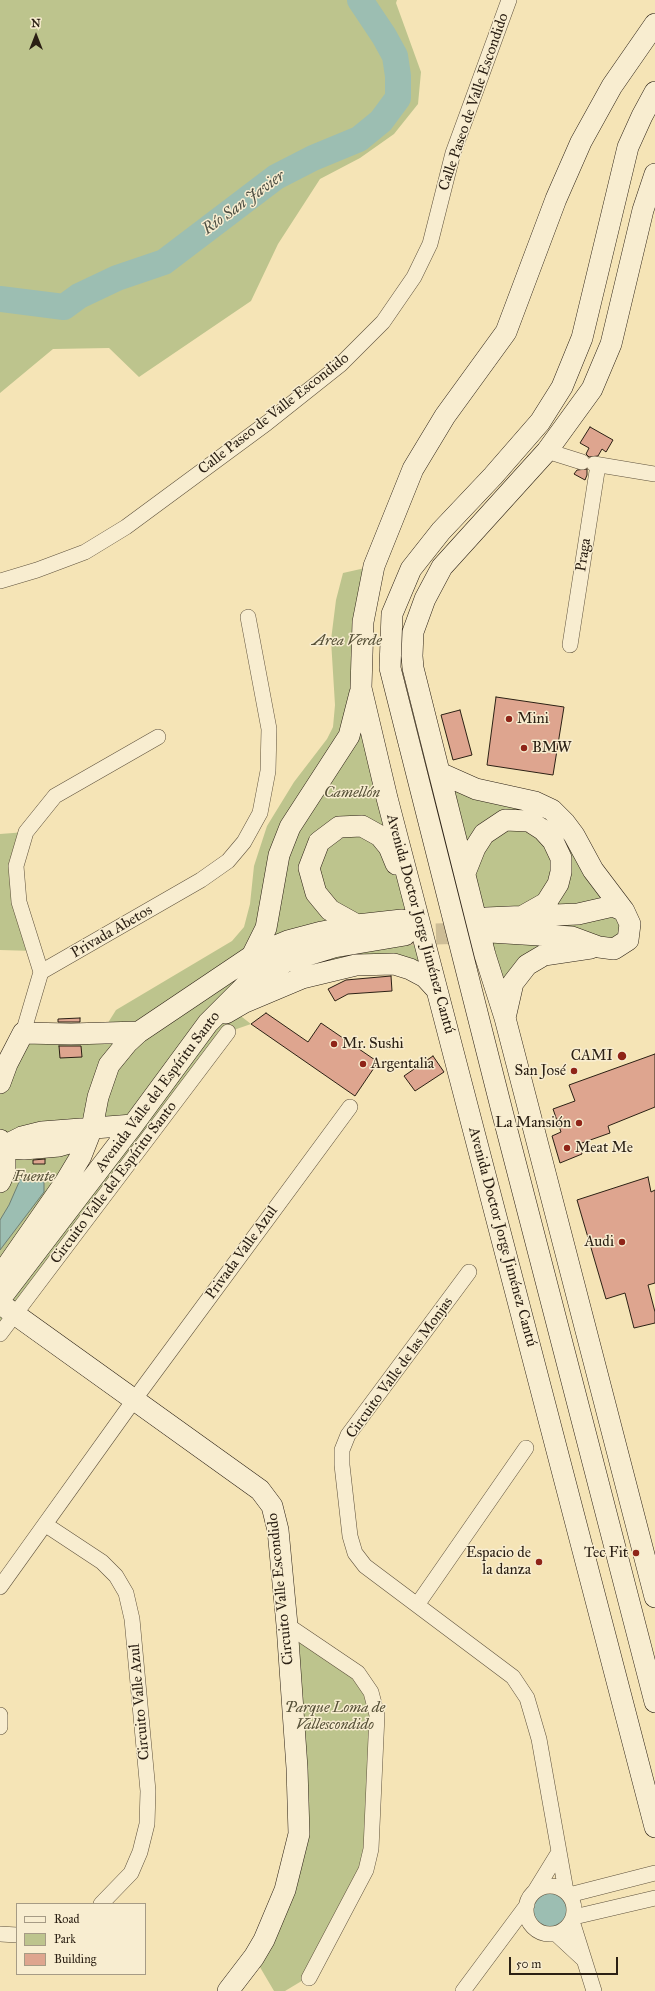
<!DOCTYPE html>
<meta charset="utf-8">
<style>
body{margin:0}
#map{position:relative;width:655px;height:1991px;overflow:hidden;background:#f5e4b6;font-family:"IM FELL Great Primer",serif}
canvas{display:block}
.legend{position:absolute;left:16px;top:1903px;width:130px;height:72px;box-sizing:border-box;background:#f8edd0;border:1px solid #a69b85;margin:0;padding:5px 7px;list-style:none;font-size:12px;color:#2b2014}
.legend li{display:flex;align-items:center;gap:8px;height:20px}
.legend b{width:20px;border:1px solid #a69b85}
.north{position:absolute;left:16px;top:16px;width:40px;height:40px;-webkit-text-stroke:3px #f8edd0;paint-order:stroke;rotate:0deg;font-size:11px;font-weight:700;line-height:16px;text-align:center;color:#2b2014}
.north::after{content:'';display:block;margin:auto;width:14px;height:18px;background:#2b2014;clip-path:polygon(50% 0,100% 100%,50% 72%,0 100%)}
.scale{position:absolute;left:509px;top:1957px;width:109px;height:18px;box-sizing:border-box;border:2px solid #2b2014;border-top:0;padding-left:5px;font-size:12px;line-height:14px;white-space:nowrap;color:#2b2014;-webkit-text-stroke:3px #f8edd0;paint-order:stroke}
</style>
<div id="map">
<canvas width="655" height="1991"></canvas>
<ul class="legend">
<li><b style="height:5px;background:#f8edd0"></b>Road</li>
<li><b style="height:11px;background:#bdc48d"></b>Park</li>
<li><b style="height:11px;background:#dea58f"></b>Building</li>
</ul>
<div class="north">N</div>
<div class="scale">50 m</div>
</div>
<script>
const c = document.querySelector('canvas').getContext('2d');
c.lineJoin = 'round';
function fill(path, color) {
  c.fillStyle = color;
  c.fill(path, 'evenodd');
}
function poly(rows) {
  const path = new Path2D();
  for (const r of rows) {
    if (r.length === 3) {
      path.moveTo(r[0] + r[2], r[1]);
      path.arc(r[0], r[1], r[2], 0, 2 * Math.PI);
      continue;
    }
    path.moveTo(r[0], r[1]);
    for (let i = 2; i < r.length; i += 2) path.lineTo(r[i], r[i + 1]);
  }
  return path;
}
function stroke(path, color, width, dash) {
  c.strokeStyle = color;
  c.lineWidth = width;
  c.lineCap = dash ? 'butt' : 'round';
  c.setLineDash(dash || []);
  c.stroke(path);
}
function write(font, color, halo, rows, align = 'center') {
  c.font = font + ' "IM FELL Great Primer",serif';
  c.lineWidth = 3;
  c.setLineDash([]);
  c.textBaseline = 'middle';
  c.strokeStyle = halo;
  c.fillStyle = color;
  for (const [text, x, y, turn = 0] of rows) {
    c.save();
    c.translate(x, y);
    c.rotate((+turn || 0) * Math.PI / 180);
    c.textAlign = isNaN(turn) ? turn : align;
    if (halo) c.strokeText(text, 0, 0);
    c.fillText(text, 0, 0);
    c.restore();
  }
}
const green = poly([
 [0,0,397,0,396,3,421,72,418,104,394,134,360,158,320,179,278,244,251,301,139,377,109,348,53,349,0,393],
 [374,566,361,688,414,901,405,935,426,951,436,989,374,963,233,1010,251,1024,228,1032,0,1334,0,1299,133,1125,92,1128,0,1276,0,1063,18,1044,69,1043,101,1034,116,1010,232,941,244,927,250,904,254,866,267,826,294,782,327,739,333,727,335,705,331,640,336,600,343,573],
 [440,773,552,810,630,932,527,965,505,1018],
 [26,832,16,866,35,951,0,950,0,834],
 [287,1625,371,1692,371,1849,315,1973,285,1991,274,1991,254,1957,299,1834]
]);
const water = poly([
 [23,1173,33,1174,44,1182,44,1192,0,1250,0,1220,9,1205,23,1173],
 [550,1910,24]
]);
const river = poly([
 [0,299,64,307,79,296,117,278,164,262,276,177,313,158,359,139,381,121,398,98,398,76,395,56,384,36,360,0]
]);
const building = poly([
 [590,427,613,440,606,452,602,449,598,456,589,457,586,454,589,448,580,443,590,427],
 [587,469,587,475,585,480,574,474,577,470,587,469],
 [496,697,564,707,553,775,487,765,496,697],
 [460,710,472,755,453,760,441,715,460,710],
 [391,976,392,991,348,994,335,1001,328,989,346,980,391,976],
 [266,1013,308,1042,321,1023,378,1062,355,1096,251,1024,266,1013],
 [80,1018,80,1022,58,1022,58,1019,80,1018],
 [59,1046,81,1046,82,1057,60,1058,59,1046],
 [655,1054,655,1107,608,1126,610,1133,579,1144,582,1154,560,1163,552,1136,561,1132,553,1109,575,1101,569,1085,655,1054],
 [433,1056,444,1072,415,1091,404,1076,433,1056],
 [45,1159,45,1164,33,1164,33,1160,45,1159],
 [648,1177,651,1192,655,1190,655,1283,648,1285,655,1312,655,1323,634,1328,625,1293,606,1299,577,1200,648,1177]
]);
const secondaryTunnel = poly([
 [405,935,490,932]
]);
const street = poly([
 [547,451,582,462],
 [594,464,655,474],
 [0,581,37,570,85,552,126,527,267,423,340,365,383,322,414,277,430,244,453,153,509,0],
 [570,645,598,465],
 [41,972,201,880,228,861,244,842,260,813,268,771,269,729,248,617],
 [41,972,19,902,16,866,26,832,55,796,158,737],
 [23,1033,41,972],
 [469,1272,348,1435,342,1450,342,1465,350,1536,355,1553,365,1566,513,1677,527,1698,539,1739,566,1891],
 [0,1334,228,1032],
 [46,1525,102,1562,116,1576,126,1593,132,1619,148,1791,147,1824,140,1852,131,1873,101,1904],
 [0,1587,134,1400,350,1107],
 [417,1605,526,1448],
 [287,1625,358,1673,371,1692,377,1715,371,1849,366,1870,309,1978],
 [0,1715,0,1727],
 [550,1910,24],
 [535,1891,559,1852],
 [569,1895,655,1873],
 [574,1917,655,1898],
 [572,1921,594,1991],
 [0,1934,17,1935],
 [556,1934,583,1959],
 [463,1991,527,1905]
]);
const secondary = poly([
 [655,24,612,86,581,142,556,199,506,332,445,416,413,469,374,566,363,622,361,688,387,798,655,1827],
 [655,92,642,116,628,147,582,338,562,387,540,422,493,476,441,531,411,569,392,614,390,668,503,1115,655,1702],
 [655,174,643,210,611,344,592,389,547,451,442,567,425,599,413,632,412,656,413,668,485,955,505,1018,655,1597],
 [440,773,476,789,535,802,552,810,565,823,574,835,593,870,624,911],
 [465,873,475,848,484,834,505,820,529,821,543,830,553,841,561,858,561,872,558,884,546,903,523,916],
 [486,918,578,914,613,906,624,911,630,924,628,940,614,949,599,947,572,937,490,932],
 [357,925,330,910,316,893,309,868,319,842,339,827,362,826,380,836,389,847,396,864],
 [252,956,266,928,279,855,290,827,349,736,360,693],
 [226,1013,245,1002,302,978,356,965,394,964,410,969,425,977,436,989],
 [505,1018,513,983,527,965,544,955,591,948],
 [0,1083,7,1064,23,1033,71,1034,139,1032],
 [0,1140,5,1160,5,1171,0,1182],
 [0,1148,22,1137,42,1132,133,1125],
 [10,1148,24,1149,59,1146,76,1141,89,1130],
 [0,1276,66,1181,81,1156,92,1128,98,1097,109,1065,127,1043,139,1032,252,956,288,941,322,932,357,925,402,920],
 [0,1299,133,1125,208,1023,250,981,285,962,334,947,405,935],
 [2,1305,260,1490,272,1506,278,1530,287,1625,297,1768,299,1834,285,1890,264,1940,254,1957,228,1991]
]);
const markers = [
 [509,719,4,"#8f2418"],
 [524,748,4,"#8f2418"],
 [334,1044,4,"#8f2418"],
 [622,1056,5,"#8f2418"],
 [363,1064,4,"#8f2418"],
 [574,1071,4,"#8f2418"],
 [579,1123,4,"#8f2418"],
 [567,1148,4,"#8f2418"],
 [622,1242,4,"#8f2418"],
 [636,1553,4,"#8f2418"],
 [539,1562,4,"#8f2418"]
];
const streetNames = [
 ["Calle Paseo de Valle Escondido",474,102,-71],
 ["Calle Paseo de Valle Escondido",274,414,-38],
 ["Praga",584,555,-81],
 ["Avenida Doctor Jorge Jiménez Cantú",420,924,75],
 ["Privada Abetos",112,932,-30],
 ["Avenida Valle del Espíritu Santo",158,1092,-53],
 ["Circuito Valle del Espíritu Santo",114,1183,-53],
 ["Avenida Doctor Jorge Jiménez Cantú",502,1237,75],
 ["Privada Valle Azul",242,1253,-54],
 ["Circuito Valle de las Monjas",400,1368,-54],
 ["Circuito Valle Escondido",281,1589,-96],
 ["Circuito Valle Azul",140,1702,-95]
];
const parkNames = [
 ["Area Verde",347,641],
 ["Camellón",352,793],
 ["Fuente",34,1177],
 ["Parque Loma de",335,1708],
 ["Vallescondido",335,1725]
];
const poiNames = [
 ["Mini",517,719,"left"],
 ["BMW",532,748,"left"],
 ["Mr. Sushi",342,1044,"left"],
 ["CAMI",613,1056],
 ["Argentalia",371,1064,"left"],
 ["San José",566,1071],
 ["La Mansión",571,1123],
 ["Meat Me",575,1148,"left"],
 ["Audi",614,1242],
 ["Espacio de",531,1553],
 ["la danza",531,1570],
 ["Tec Fit",628,1553]
];
const waterNames = [
 ["Río San Javier",244,203,-36]
];
fill(green, '#bdc48d');
fill(water, '#9cbeb2');
stroke(water, '#6f7f73', 1);
stroke(river, '#9cbeb2', 26);
fill(building, '#dea58f');
stroke(building, '#2b2014', 1);
stroke(secondaryTunnel, '#cdbd96', 21, [21, 10]);
stroke(street, '#5e513c', 16);
stroke(secondary, '#2b2014', 22);
stroke(street, '#f8edd0', 15);
stroke(secondary, '#f8edd0', 21);
for (const [x, y, r, color] of markers) {
  const dot = new Path2D();
  dot.arc(x, y, r, 0, 2 * Math.PI);
  c.fillStyle = color;
  c.fill(dot);
  stroke(dot, '#f8edd0', 1.5);
}
write('15px', '#2b2014', '#f8edd0', streetNames);
write('italic 15px', '#575138', '#f8edd0', parkNames);
write('15px', '#2b2014', '#f8edd0', poiNames, 'right');
write('italic 16px', '#4d4f43', '#f8edd0', waterNames);
</script>
